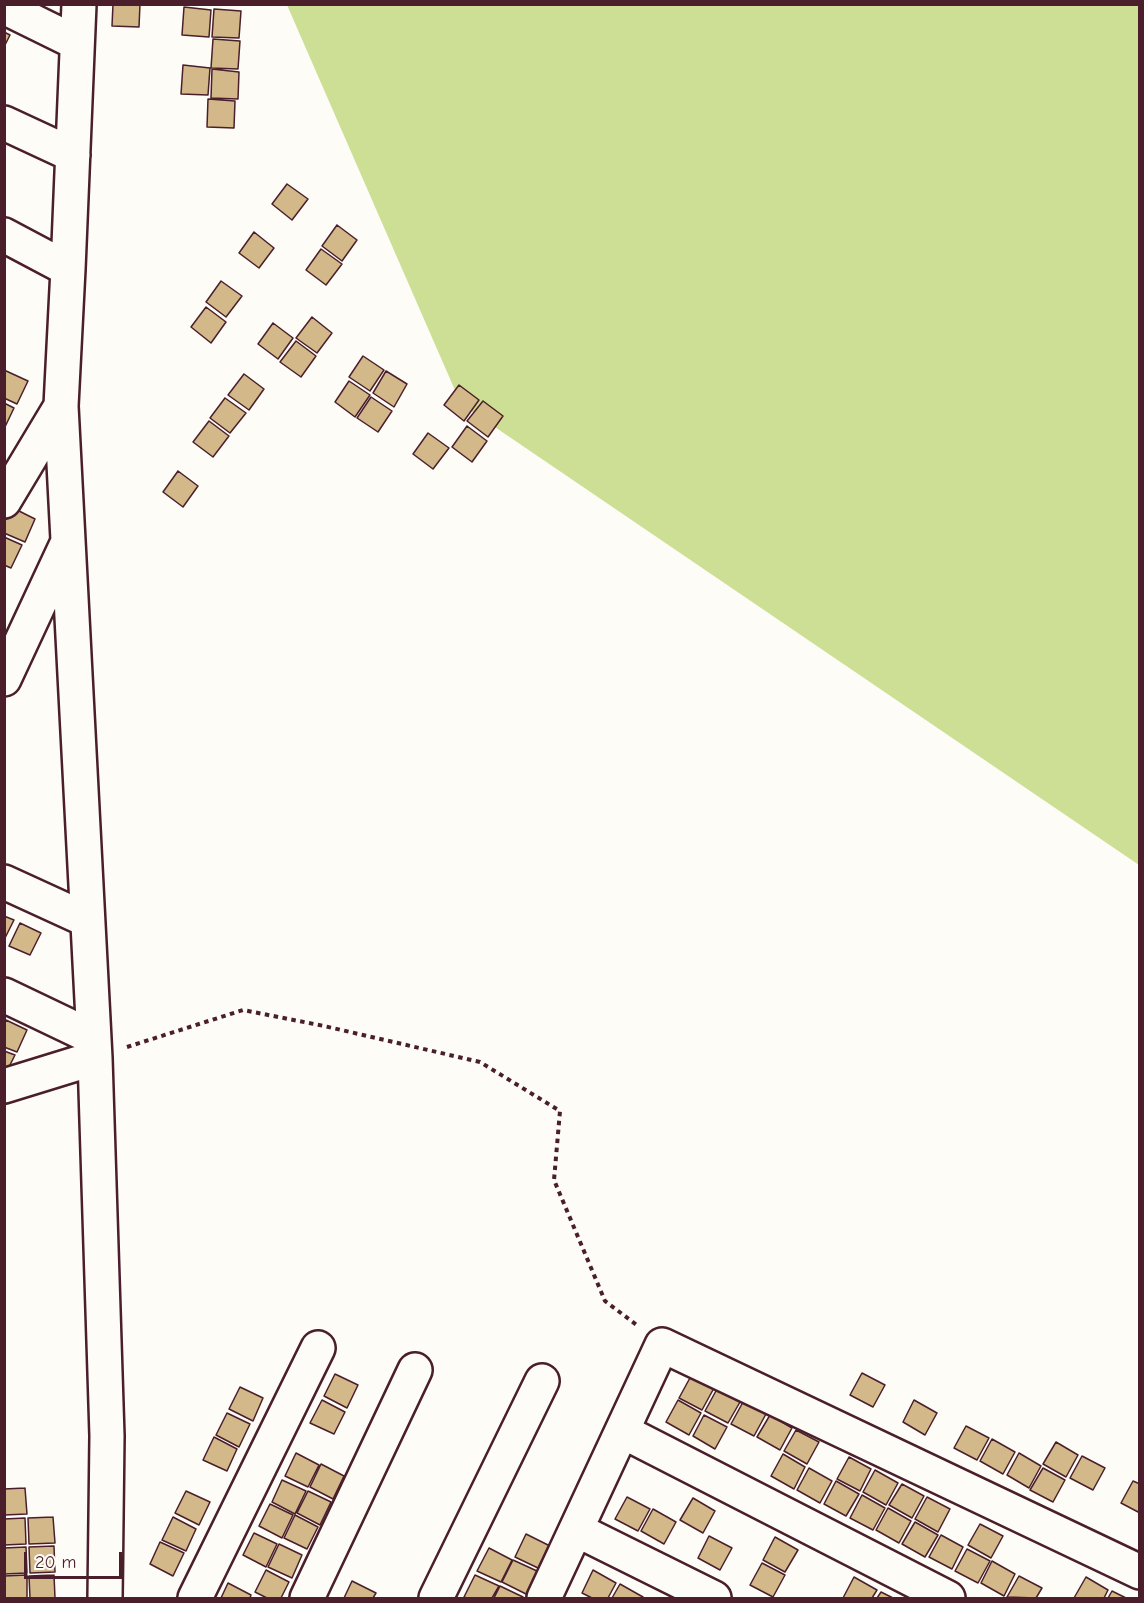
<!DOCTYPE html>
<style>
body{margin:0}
#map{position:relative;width:1144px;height:1603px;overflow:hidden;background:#fdfcf7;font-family:"Comic Neue",sans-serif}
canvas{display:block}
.frame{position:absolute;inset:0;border:6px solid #4a1f2b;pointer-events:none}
.scale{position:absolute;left:24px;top:1552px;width:98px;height:27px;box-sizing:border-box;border:3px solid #4a1f2b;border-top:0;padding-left:8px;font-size:18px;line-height:21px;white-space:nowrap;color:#4a1f2b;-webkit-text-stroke:4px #fdfcf7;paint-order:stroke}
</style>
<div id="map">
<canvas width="1144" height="1603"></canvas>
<div class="frame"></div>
<div class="scale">20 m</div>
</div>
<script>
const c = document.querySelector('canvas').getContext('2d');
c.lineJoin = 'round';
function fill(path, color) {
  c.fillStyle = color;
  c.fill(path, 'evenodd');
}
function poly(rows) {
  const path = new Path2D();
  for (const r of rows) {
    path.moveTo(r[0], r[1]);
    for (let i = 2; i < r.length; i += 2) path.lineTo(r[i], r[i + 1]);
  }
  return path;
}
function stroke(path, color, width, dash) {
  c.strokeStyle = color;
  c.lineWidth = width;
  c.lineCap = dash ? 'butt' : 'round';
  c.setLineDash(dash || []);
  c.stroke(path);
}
const green = poly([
 [287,5,1139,5,1139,865,461,404]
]);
const building = poly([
 [113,4,140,4,139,27,112,26,113,4],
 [184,7,211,10,209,37,182,35,184,7],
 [214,9,241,11,239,38,212,37,214,9],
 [4,32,10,35,4,47,4,32],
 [213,39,240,41,238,69,211,68,213,39],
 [183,65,210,68,208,95,181,94,183,65],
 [212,69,239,72,238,99,211,98,212,69],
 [208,99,235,101,234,128,207,127,208,99],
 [287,184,308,199,292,220,272,204,287,184],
 [337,225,357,240,342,261,322,246,337,225],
 [254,232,274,248,259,268,239,253,254,232],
 [321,249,342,264,326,285,306,270,321,249],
 [221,281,242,296,226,317,206,302,221,281],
 [206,307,226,322,211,343,191,327,206,307],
 [312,317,332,333,317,353,296,338,312,317],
 [273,323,293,338,278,359,258,344,273,323],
 [296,341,316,356,301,377,280,362,296,341],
 [363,356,384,370,370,391,349,377,363,356],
 [4,370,28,381,17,404,4,398,4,370],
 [386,371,407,384,394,407,373,393,386,371],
 [244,374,264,389,249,410,228,395,244,374],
 [349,381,370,395,355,417,335,402,349,381],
 [459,385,479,400,464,421,444,405,459,385],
 [371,397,392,411,378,432,357,418,371,397],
 [225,398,246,413,230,433,210,418,225,398],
 [483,401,503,416,488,437,467,421,483,401],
 [4,403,14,408,4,429,4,403],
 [209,421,229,436,213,457,193,442,209,421],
 [467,426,487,441,472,462,452,447,467,426],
 [428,433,449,448,433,469,413,454,428,433],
 [178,471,198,486,183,507,163,492,178,471],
 [11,507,35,519,25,542,4,533,4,520,11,507],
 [4,537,22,545,11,568,4,565,4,537],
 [4,916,14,920,4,940,4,916],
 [20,923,41,933,30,955,9,946,20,923],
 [6,1020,27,1030,17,1052,4,1047,4,1024,6,1020],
 [4,1051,15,1055,4,1077,4,1051],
 [862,1373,885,1385,873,1407,850,1395,862,1373],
 [335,1374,358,1385,347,1408,324,1396,335,1374],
 [691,1376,714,1388,702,1410,679,1398,691,1376],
 [240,1387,263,1398,253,1421,229,1409,240,1387],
 [717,1389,740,1402,728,1423,705,1411,717,1389],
 [322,1400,345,1412,334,1434,310,1423,322,1400],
 [678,1400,701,1413,689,1435,666,1422,678,1400],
 [914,1400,937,1413,925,1435,903,1422,914,1400],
 [743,1402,766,1414,754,1436,731,1424,743,1402],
 [227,1413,250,1424,239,1447,216,1435,227,1413],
 [704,1415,727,1427,715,1449,693,1436,704,1415],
 [770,1415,792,1428,780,1450,757,1437,770,1415],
 [966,1426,989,1438,977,1460,954,1448,966,1426],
 [796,1430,819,1442,807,1464,784,1451,796,1430],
 [214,1437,237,1449,227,1471,203,1460,214,1437],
 [992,1439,1015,1452,1003,1474,980,1461,992,1439],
 [1056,1442,1078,1455,1066,1477,1043,1464,1056,1442],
 [296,1453,319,1465,308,1487,285,1476,296,1453],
 [1019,1453,1041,1466,1029,1488,1007,1475,1019,1453],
 [783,1454,805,1467,794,1489,771,1476,783,1454],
 [1082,1456,1105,1468,1093,1490,1070,1478,1082,1456],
 [849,1457,871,1469,860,1491,837,1479,849,1457],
 [321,1464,344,1476,333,1499,310,1487,321,1464],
 [809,1468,832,1481,820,1503,797,1490,809,1468],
 [1043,1468,1065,1480,1053,1502,1030,1490,1043,1468],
 [875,1470,898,1483,886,1505,863,1492,875,1470],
 [282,1480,306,1491,295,1514,272,1502,282,1480],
 [836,1481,859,1494,846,1516,824,1504,836,1481],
 [1133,1481,1140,1484,1140,1513,1121,1503,1133,1481],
 [902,1484,924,1496,912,1518,889,1505,902,1484],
 [25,1488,27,1514,4,1515,4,1489,25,1488],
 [186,1491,210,1502,199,1525,175,1513,186,1491],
 [308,1491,331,1502,320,1525,297,1513,308,1491],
 [862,1495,885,1508,873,1530,850,1518,862,1495],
 [627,1497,650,1509,638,1531,615,1519,627,1497],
 [927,1497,950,1509,938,1532,915,1519,927,1497],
 [693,1498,715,1511,703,1533,680,1520,693,1498],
 [270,1504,293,1515,282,1538,259,1526,270,1504],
 [888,1508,911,1521,899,1543,876,1530,888,1508],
 [653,1509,676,1522,664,1544,641,1531,653,1509],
 [295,1515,318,1527,307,1549,284,1538,295,1515],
 [53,1517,55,1543,29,1544,28,1518,53,1517],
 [173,1517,196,1529,186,1551,162,1540,173,1517],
 [25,1518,26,1544,4,1545,4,1519,25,1518],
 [915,1522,938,1535,925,1557,902,1544,915,1522],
 [980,1524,1003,1536,991,1558,968,1545,980,1524],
 [254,1533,277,1544,266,1567,243,1555,254,1533],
 [526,1534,550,1546,538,1568,515,1557,526,1534],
 [941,1535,963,1547,952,1569,929,1557,941,1535],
 [709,1536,732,1548,720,1570,698,1558,709,1536],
 [775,1537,798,1550,785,1572,763,1560,775,1537],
 [160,1542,184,1553,173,1576,150,1564,160,1542],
 [279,1544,302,1555,292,1578,268,1567,279,1544],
 [54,1546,55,1572,30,1573,29,1547,54,1546],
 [26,1547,27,1573,4,1574,4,1548,26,1547],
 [489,1548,512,1560,501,1582,477,1571,489,1548],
 [967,1549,990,1561,978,1583,955,1571,967,1549],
 [513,1560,537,1571,526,1594,502,1582,513,1560],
 [992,1561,1015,1574,1004,1596,981,1583,992,1561],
 [762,1563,785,1575,773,1597,750,1585,762,1563],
 [266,1570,289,1582,281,1598,267,1598,255,1592,266,1570],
 [593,1570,616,1583,608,1598,592,1598,582,1593,593,1570],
 [27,1575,27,1598,4,1598,4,1576,27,1575],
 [54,1575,55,1598,30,1598,29,1576,54,1575],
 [475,1575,499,1586,492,1598,467,1598,464,1597,475,1575],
 [1019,1576,1042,1588,1036,1598,1007,1597,1019,1576],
 [854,1577,877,1590,872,1598,843,1598,854,1577],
 [1086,1577,1108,1590,1104,1598,1074,1598,1086,1577],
 [352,1581,376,1593,373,1598,344,1598,352,1581],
 [228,1583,251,1595,250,1598,221,1598,228,1583],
 [620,1584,643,1597,642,1598,612,1598,620,1584],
 [500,1586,523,1597,523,1598,494,1598,500,1586],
 [1112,1591,1126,1598,1108,1598,1112,1591],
 [881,1592,893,1598,877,1598,881,1592]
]);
const path = poly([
 [127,1047,243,1010,324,1026,480,1062,560,1111,554,1180,605,1301,638,1326]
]);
const minor = poly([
 [4,7,77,43],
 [4,123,73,155],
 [4,235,68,269,79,4],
 [68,269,61,406,95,1058,107,1436,105,1598],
 [4,501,61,406],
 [4,679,66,546],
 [4,882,87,920],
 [4,995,94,1038],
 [4,1086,95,1058],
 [622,1431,948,1598],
 [577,1530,714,1598],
 [195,1598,318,1348],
 [307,1598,415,1370],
 [436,1598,542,1381],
 [544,1598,662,1345,1140,1572]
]);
fill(green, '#ccdf94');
fill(building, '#d3b889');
stroke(building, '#4a1f2b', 1.5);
stroke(minor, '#4a1f2b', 38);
stroke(path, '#4a1f2b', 4, [4.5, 4.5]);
stroke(minor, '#fdfcf7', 33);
</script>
